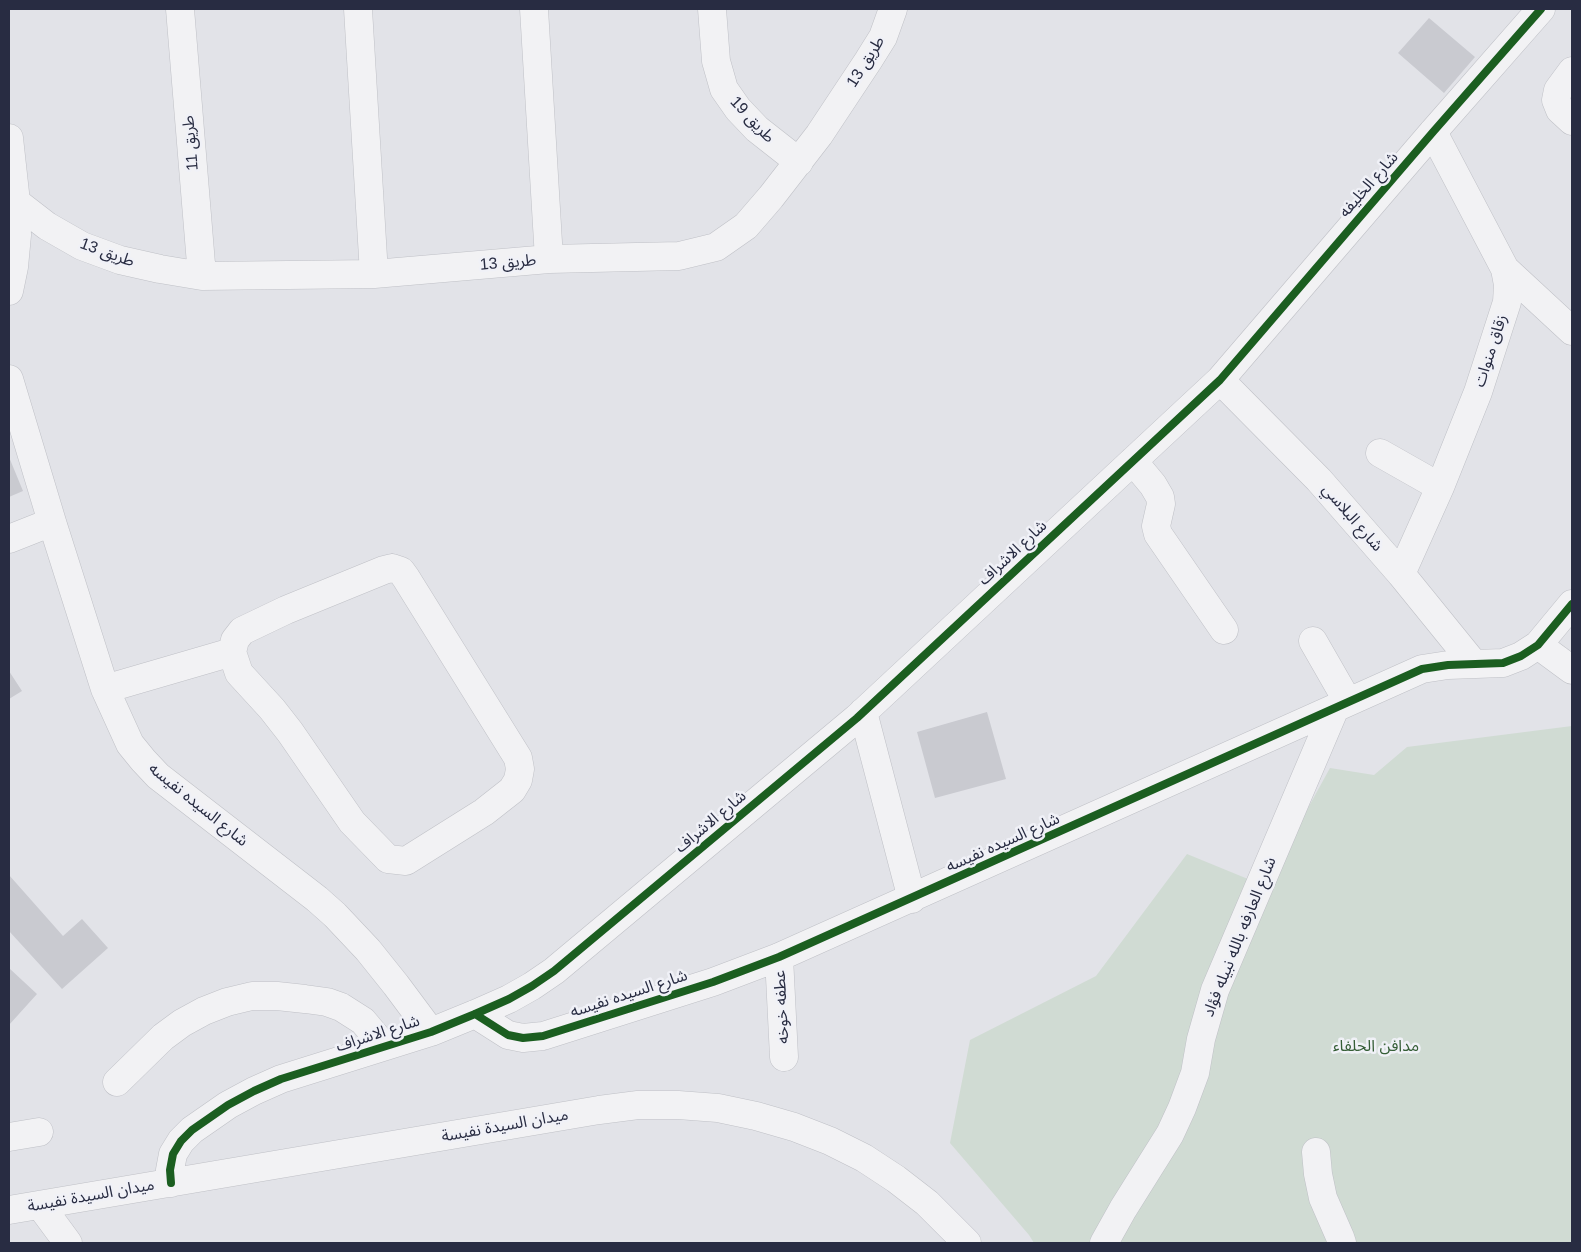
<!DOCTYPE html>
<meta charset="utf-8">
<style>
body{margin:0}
#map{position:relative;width:1581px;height:1252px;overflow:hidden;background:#e2e3e8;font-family:Arial,sans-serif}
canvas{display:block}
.frame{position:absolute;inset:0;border:10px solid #282c42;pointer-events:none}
</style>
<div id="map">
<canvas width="1581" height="1252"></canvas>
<div class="frame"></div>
</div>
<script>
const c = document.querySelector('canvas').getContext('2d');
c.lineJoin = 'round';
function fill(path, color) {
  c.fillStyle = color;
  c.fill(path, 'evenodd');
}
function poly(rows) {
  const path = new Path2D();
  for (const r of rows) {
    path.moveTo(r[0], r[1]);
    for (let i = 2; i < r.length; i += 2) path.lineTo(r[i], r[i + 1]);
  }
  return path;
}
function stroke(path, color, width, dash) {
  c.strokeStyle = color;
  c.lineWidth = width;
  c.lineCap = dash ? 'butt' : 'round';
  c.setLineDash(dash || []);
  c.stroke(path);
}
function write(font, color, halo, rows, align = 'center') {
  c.font = font + ' Arial,"Noto Sans Arabic",sans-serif';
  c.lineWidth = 5;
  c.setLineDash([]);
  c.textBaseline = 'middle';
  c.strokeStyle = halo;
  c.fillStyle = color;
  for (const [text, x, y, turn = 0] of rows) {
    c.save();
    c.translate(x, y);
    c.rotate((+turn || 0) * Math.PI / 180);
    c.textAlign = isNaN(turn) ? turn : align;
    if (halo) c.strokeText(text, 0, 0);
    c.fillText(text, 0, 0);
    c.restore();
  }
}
const green = poly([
 [1572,726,1572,1243,1034,1243,1029,1235,950,1143,970,1040,1096,976,1187,854,1265,886,1330,768,1374,775,1407,747]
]);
const building = poly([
 [1429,18,1475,57,1444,93,1398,53],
 [9,457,23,491,9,497],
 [9,671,22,691,9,699],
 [987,712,1006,779,935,798,917,732],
 [9,875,63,936,82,919,108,948,62,989,9,931],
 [9,968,37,994,9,1025]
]);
const minor = poly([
 [180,9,202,276],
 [358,9,374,274],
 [534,9,549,259],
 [712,9,716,61,724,89,738,109,757,129,799,162],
 [1572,71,1558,90,1556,100,1560,110,1572,121],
 [9,138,16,202,17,235,14,267,9,291],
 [16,202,47,226,82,246,120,260,160,269,202,276,374,274,549,259,679,256,716,247,746,226,771,197,819,135,868,61,883,37,893,9],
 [1505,269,1572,331],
 [9,379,52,522,105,689,130,744,143,760,158,776,317,899,335,915,368,950,396,985,431,1032],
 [1220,380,1319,480,1401,574,1474,664],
 [1380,453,1440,487],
 [1133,461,1153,485,1160,497,1161,504,1156,526,1158,534,1224,630],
 [9,539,52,522],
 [392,568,401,571,406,578,518,758,520,769,518,780,512,790,484,812,406,861,388,859,352,822,290,732,272,709,239,673,232,652,235,640,242,631,286,610,384,570,392,568],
 [1401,574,1440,487,1478,392,1507,302,1508,285,1505,269,1433,132],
 [1313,641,1348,702],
 [1538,645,1572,670],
 [105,689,232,652],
 [863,712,912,899],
 [779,957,784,1057],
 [475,1014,508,1035,523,1038,543,1036,713,982,779,957,1422,669,1448,665,1503,663,1521,656,1538,645,1572,604],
 [117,1082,163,1037,182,1023,204,1011,227,1002,252,996,277,996,305,999,327,1002,341,1007,363,1021,384,1046],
 [9,1137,39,1132],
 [1316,1152,1318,1174,1323,1198,1340,1237,1342,1243],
 [171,1183,170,1170,173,1154,181,1141,192,1130,228,1105,254,1091,281,1079,431,1032,475,1014,509,999,532,986,554,971,857,718,1220,380,1433,132,1541,9],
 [40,1205,68,1243],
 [9,1210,599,1110,638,1105,678,1105,718,1108,756,1116,794,1127,830,1141,864,1158,896,1179,927,1203,967,1243],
 [1104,1243,1123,1209,1170,1134,1182,1108,1195,1073,1201,1039,1215,990,1335,708]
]);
const cycleway = poly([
 [475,1014,508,1035,523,1038,543,1036,713,982,779,957,1422,669,1448,665,1503,663,1521,656,1538,645,1572,604],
 [171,1183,170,1170,173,1154,181,1141,192,1130,228,1105,254,1091,281,1079,431,1032,475,1014,509,999,532,986,554,971,857,718,1220,380,1433,132,1541,9]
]);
const streetNames = [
 ["طريق 13",866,62,-58],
 ["طريق 19",752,120,47],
 ["طريق 11",191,143,-95],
 ["شارع الخليفه",1369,185,-49],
 ["طريق 13",107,253,20],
 ["طريق 13",508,263,-5],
 ["زقاق منوات",1491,351,-72],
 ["شارع البلاسي",1352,518,49],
 ["شارع الاشراف",1013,553,-43],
 ["شارع السيده نفيسه",198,805,39],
 ["شارع الاشراف",711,822,-40],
 ["شارع السيده نفيسه",1003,843,-24],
 ["شارع العارفه بالله نبيله فؤاد",1240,937,-68],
 ["شارع السيده نفيسه",629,994,-18],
 ["عطفه خوخه",782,1007,-93],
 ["شارع الاشراف",378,1034,-18],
 ["ميدان السيدة نفيسة",505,1126,-10],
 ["ميدان السيدة نفيسة",91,1196,-10]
];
const parkNames = [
 ["مدافن الحلفاء",1376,1047]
];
fill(green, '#d0dbd3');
fill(building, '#c9cad0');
stroke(minor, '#bfc0c6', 29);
stroke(minor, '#f2f2f4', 28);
stroke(cycleway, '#1b5e20', 8);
write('16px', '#282c42', '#f0f1f7', streetNames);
write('16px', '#355e36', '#f0f1f7', parkNames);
</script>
